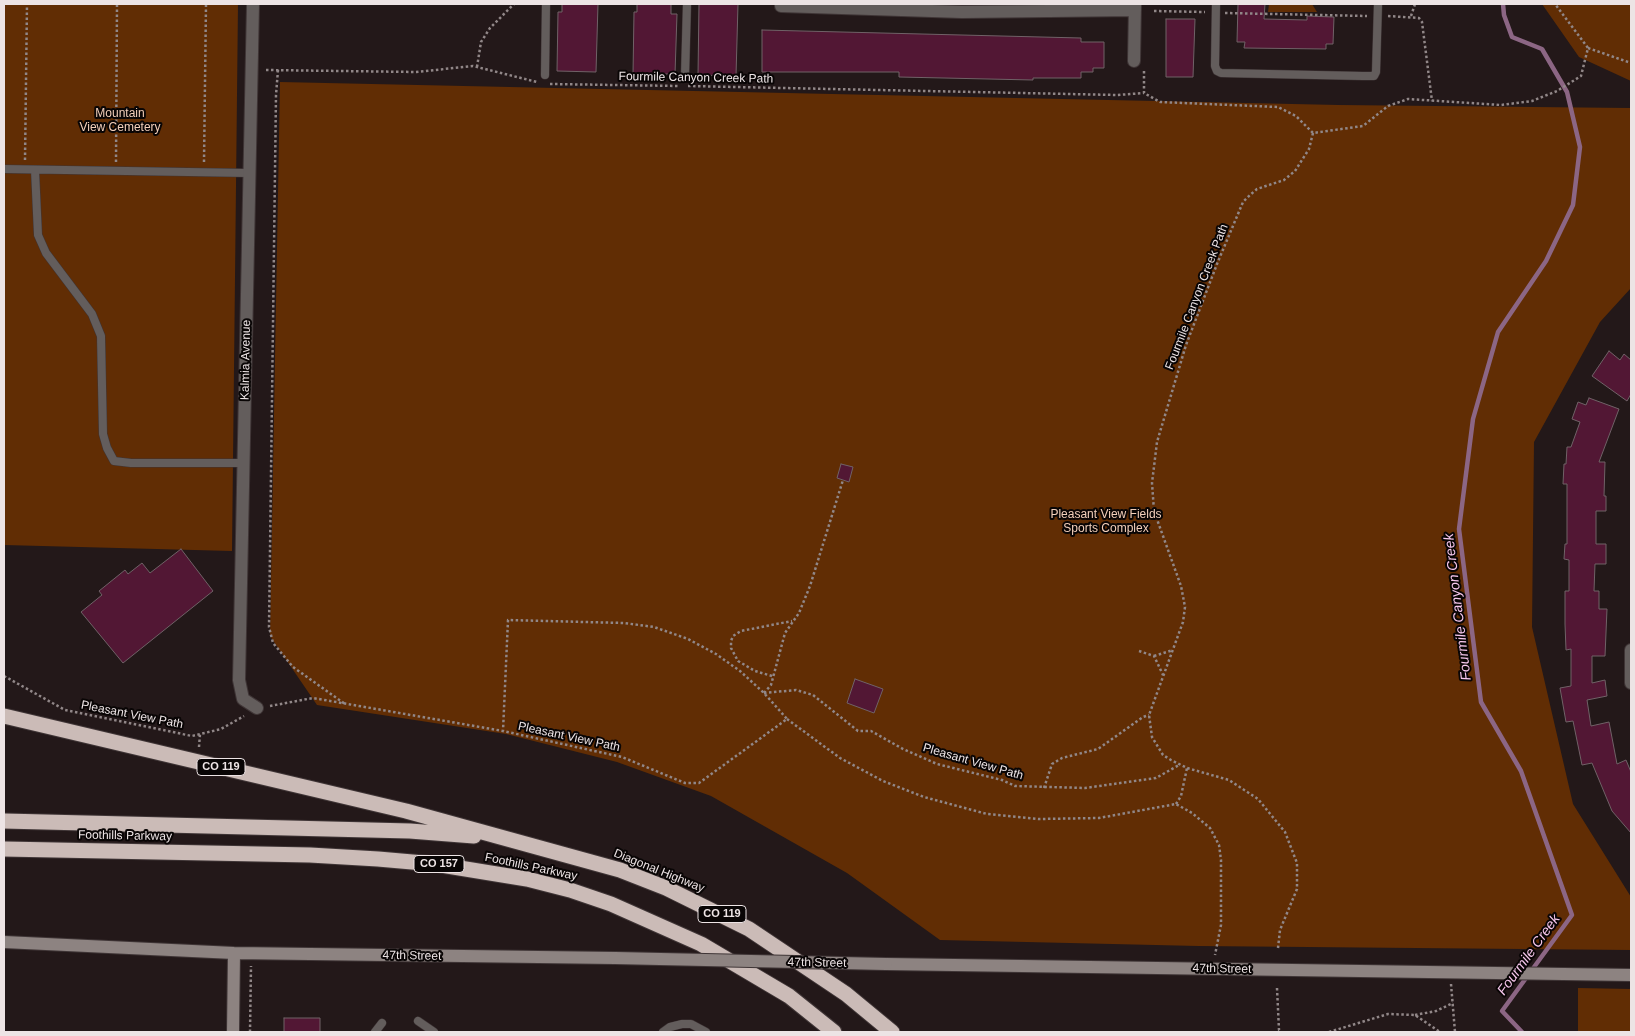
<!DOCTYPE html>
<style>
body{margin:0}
#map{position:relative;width:1635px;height:1036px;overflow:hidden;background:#231819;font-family:Helvetica,sans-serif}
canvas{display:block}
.frame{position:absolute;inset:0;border:5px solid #ede4e5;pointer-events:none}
</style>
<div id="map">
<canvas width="1635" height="1036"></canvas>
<div class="frame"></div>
</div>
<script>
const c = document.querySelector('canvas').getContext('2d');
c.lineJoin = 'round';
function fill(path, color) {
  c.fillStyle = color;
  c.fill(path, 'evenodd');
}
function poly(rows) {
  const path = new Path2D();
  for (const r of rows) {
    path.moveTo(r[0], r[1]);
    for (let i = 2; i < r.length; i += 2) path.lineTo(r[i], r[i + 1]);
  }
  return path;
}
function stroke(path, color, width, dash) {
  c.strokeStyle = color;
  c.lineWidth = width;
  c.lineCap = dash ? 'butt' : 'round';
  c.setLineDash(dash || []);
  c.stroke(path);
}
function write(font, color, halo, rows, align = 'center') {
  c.font = font + ' Helvetica,sans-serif';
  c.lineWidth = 4;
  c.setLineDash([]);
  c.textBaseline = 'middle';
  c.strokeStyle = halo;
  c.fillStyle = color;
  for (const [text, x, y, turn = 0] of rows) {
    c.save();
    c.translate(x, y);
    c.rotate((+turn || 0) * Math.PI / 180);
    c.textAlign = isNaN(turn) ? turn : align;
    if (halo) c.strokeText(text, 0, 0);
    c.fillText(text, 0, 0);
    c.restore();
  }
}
const green = poly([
 [4,4,238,4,232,551,4,545],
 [1269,4,1312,4,1317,12,1268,12],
 [1542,4,1631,4,1631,81,1579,57],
 [280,82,1339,105,1631,108,1631,288,1600,322,1534,442,1532,627,1573,804,1631,897,1631,950,1198,946,940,940,847,873,711,796,617,762,506,734,317,705,270,636],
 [1578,988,1631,989,1631,1032,1578,1032]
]);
const stream = poly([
 [1503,4,1504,15,1512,37,1542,49,1567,92,1580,147,1573,205,1546,261,1498,332,1473,419,1459,529,1481,702,1521,771,1572,915,1502,1011,1522,1032]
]);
const building = poly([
 [562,4,598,4,596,72,557,71,558,12,562,12,562,4],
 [637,4,671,4,671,14,677,14,675,74,633,74,634,12,637,12,637,4],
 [699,4,738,4,736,76,698,75,699,4],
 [1238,4,1265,4,1264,19,1307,20,1307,16,1334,17,1333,44,1326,44,1326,49,1244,48,1245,42,1237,42,1238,4],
 [1166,19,1195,19,1193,77,1166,77,1166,19],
 [762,30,1081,38,1081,42,1104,42,1104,68,1093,68,1093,72,1081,72,1081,78,1033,78,1033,80,899,77,899,72,762,72,762,30],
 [1609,351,1620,360,1624,354,1631,360,1631,394,1627,401,1592,376,1609,351],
 [1589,398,1619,409,1599,462,1605,462,1604,496,1606,496,1606,511,1596,511,1596,544,1606,544,1606,564,1595,564,1594,591,1599,591,1599,609,1607,609,1605,656,1592,656,1592,683,1605,680,1607,696,1587,700,1591,726,1609,722,1617,764,1626,760,1631,772,1631,833,1612,811,1592,763,1582,765,1573,721,1566,722,1560,688,1571,686,1571,649,1566,650,1565,624,1565,591,1569,591,1569,560,1564,559,1565,544,1567,544,1567,484,1563,484,1564,464,1566,464,1567,447,1571,447,1580,422,1572,419,1578,402,1586,405,1589,398],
 [841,464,853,467,849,482,837,478,841,464],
 [181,549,213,591,123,663,81,612,102,595,99,591,125,570,128,574,142,563,150,573,181,549],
 [855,679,883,689,874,713,847,703,855,679],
 [284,1018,320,1018,320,1032,284,1032,284,1018]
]);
const path = poly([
 [1154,11,1205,12],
 [1225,13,1367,16],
 [1388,16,1419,18,1422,22,1432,101],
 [1411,16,1415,4],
 [1588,48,1631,63],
 [477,67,481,42,490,28,514,4],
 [266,70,416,72,473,66,537,82],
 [278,70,276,95,269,627,273,643,293,667,345,704],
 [1144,71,1144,93,1160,102,1278,107,1296,116,1313,133],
 [550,84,680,86],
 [688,86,1117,95,1144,93],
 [25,160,27,4],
 [116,162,117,4],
 [204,162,206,4],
 [1139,651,1154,656,1163,675],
 [1154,656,1173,650],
 [4,676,65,710,192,736,221,729,244,716],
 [772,676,755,671,738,661,731,648,731,641,733,636,741,631,792,621],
 [764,693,796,690,813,695,858,731,871,731,903,749,937,764,1002,780,1015,786,1085,788,1156,778,1179,765],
 [764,693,771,685,785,633,799,613,810,586,843,480],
 [270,706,313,698,503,731,622,757,685,783,699,783,787,719,764,693,740,671,716,654,688,639,654,627,624,623,508,620,503,731],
 [787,719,840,758,883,781,924,797,987,814,1039,819,1099,818,1176,804,1192,813,1210,828,1219,845,1221,860,1221,925,1215,955],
 [199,747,200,734],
 [1044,788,1052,764,1062,758,1098,749,1143,717,1149,715],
 [1176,804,1181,796,1187,768],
 [1278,948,1280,930,1297,889,1297,863,1285,832,1258,799,1229,780,1187,768,1171,760,1163,755,1152,737,1149,715,1183,622,1185,607,1181,586,1154,511,1152,483,1157,442,1186,345,1217,264,1243,202,1250,195,1257,189,1284,180,1295,171,1309,149,1313,133,1363,126,1388,106,1408,99,1501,105,1532,101,1557,91,1581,76,1588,48,1555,4],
 [1451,984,1455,1032],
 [1277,988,1279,1030,1281,1032],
 [1415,1015,1436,1011,1453,1003],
 [250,1032,251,966],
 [1329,1032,1388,1014,1415,1015,1440,1032]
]);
const lane = poly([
 [1216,4,1215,66,1217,71,1221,73,1363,76,1374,76,1376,72,1378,4],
 [545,75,546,4],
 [685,76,687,4],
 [4,169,249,173],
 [35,170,38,235,46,253,92,314,101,336,103,434,107,448,114,461,131,463,245,463],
 [418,1021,434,1032],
 [375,1032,382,1023],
 [663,1032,670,1027,682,1024,691,1024,706,1032]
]);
const street = poly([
 [253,4,239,680,243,699,257,708],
 [781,4,781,6,962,12,1135,10],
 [1134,61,1135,4],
 [1631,650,1631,683]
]);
const secondary = poly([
 [4,942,234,953,615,958],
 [886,964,1631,975],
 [233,1032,234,953]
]);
const highway = poly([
 [4,716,406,811,620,870,666,888,749,929,846,994,892,1032],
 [4,821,410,831,474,836],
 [4,849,310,855,378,859,435,864,527,879,570,890,611,904,701,944,789,996,834,1032]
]);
const secondaryBridge = poly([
 [615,958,886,964]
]);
const shields = [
 [221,767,48],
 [439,864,50],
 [722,914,48]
];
const shieldNames = [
 ["CO 119",221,767],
 ["CO 157",439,864],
 ["CO 119",722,914]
];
const streetNames = [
 ["Fourmile Canyon Creek Path",696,78,1],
 ["Fourmile Canyon Creek Path",1197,297,-69],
 ["Kalmia Avenue",246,360,-89],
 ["Pleasant View Path",132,715,11],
 ["Pleasant View Path",569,737,12],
 ["Pleasant View Path",973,762,16],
 ["Foothills Parkway",125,836,1],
 ["Foothills Parkway",531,867,12],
 ["Diagonal Highway",659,871,22],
 ["47th Street",412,956,1],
 ["47th Street",817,963,1],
 ["47th Street",1222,969,1]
];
const parkNames = [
 ["Mountain",120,114],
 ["View Cemetery",120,128],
 ["Pleasant View Fields",1106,515],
 ["Sports Complex",1106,529]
];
const waterNames = [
 ["Fourmile Canyon Creek",1458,607,-97],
 ["Fourmile Creek",1529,955,-54]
];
fill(green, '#612d04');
stroke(stream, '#8c6684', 4.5);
fill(building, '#521734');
stroke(building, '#706267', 1);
stroke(lane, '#3f3536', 9);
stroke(street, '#3f3536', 14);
stroke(secondary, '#3f3536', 14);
stroke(highway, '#3f3536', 17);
stroke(path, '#918788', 2.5, [2.5, 2.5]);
stroke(lane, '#635d5c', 8);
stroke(street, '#635d5c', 12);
stroke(secondary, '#8d8381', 12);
stroke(highway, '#cbbbb7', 15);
stroke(secondaryBridge, '#3f3536', 14, []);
stroke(secondaryBridge, '#8d8381', 12);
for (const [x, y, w] of shields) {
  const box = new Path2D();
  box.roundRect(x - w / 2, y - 8.5, w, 17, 4);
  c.fillStyle = '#090505';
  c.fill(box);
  stroke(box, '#ede4e5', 1);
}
write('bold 11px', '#ede4e5', null, shieldNames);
write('12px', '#ede4e5', '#090505', streetNames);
write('12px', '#f3cfba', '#090505', parkNames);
write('italic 14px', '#f8c8ee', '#090505', waterNames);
</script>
